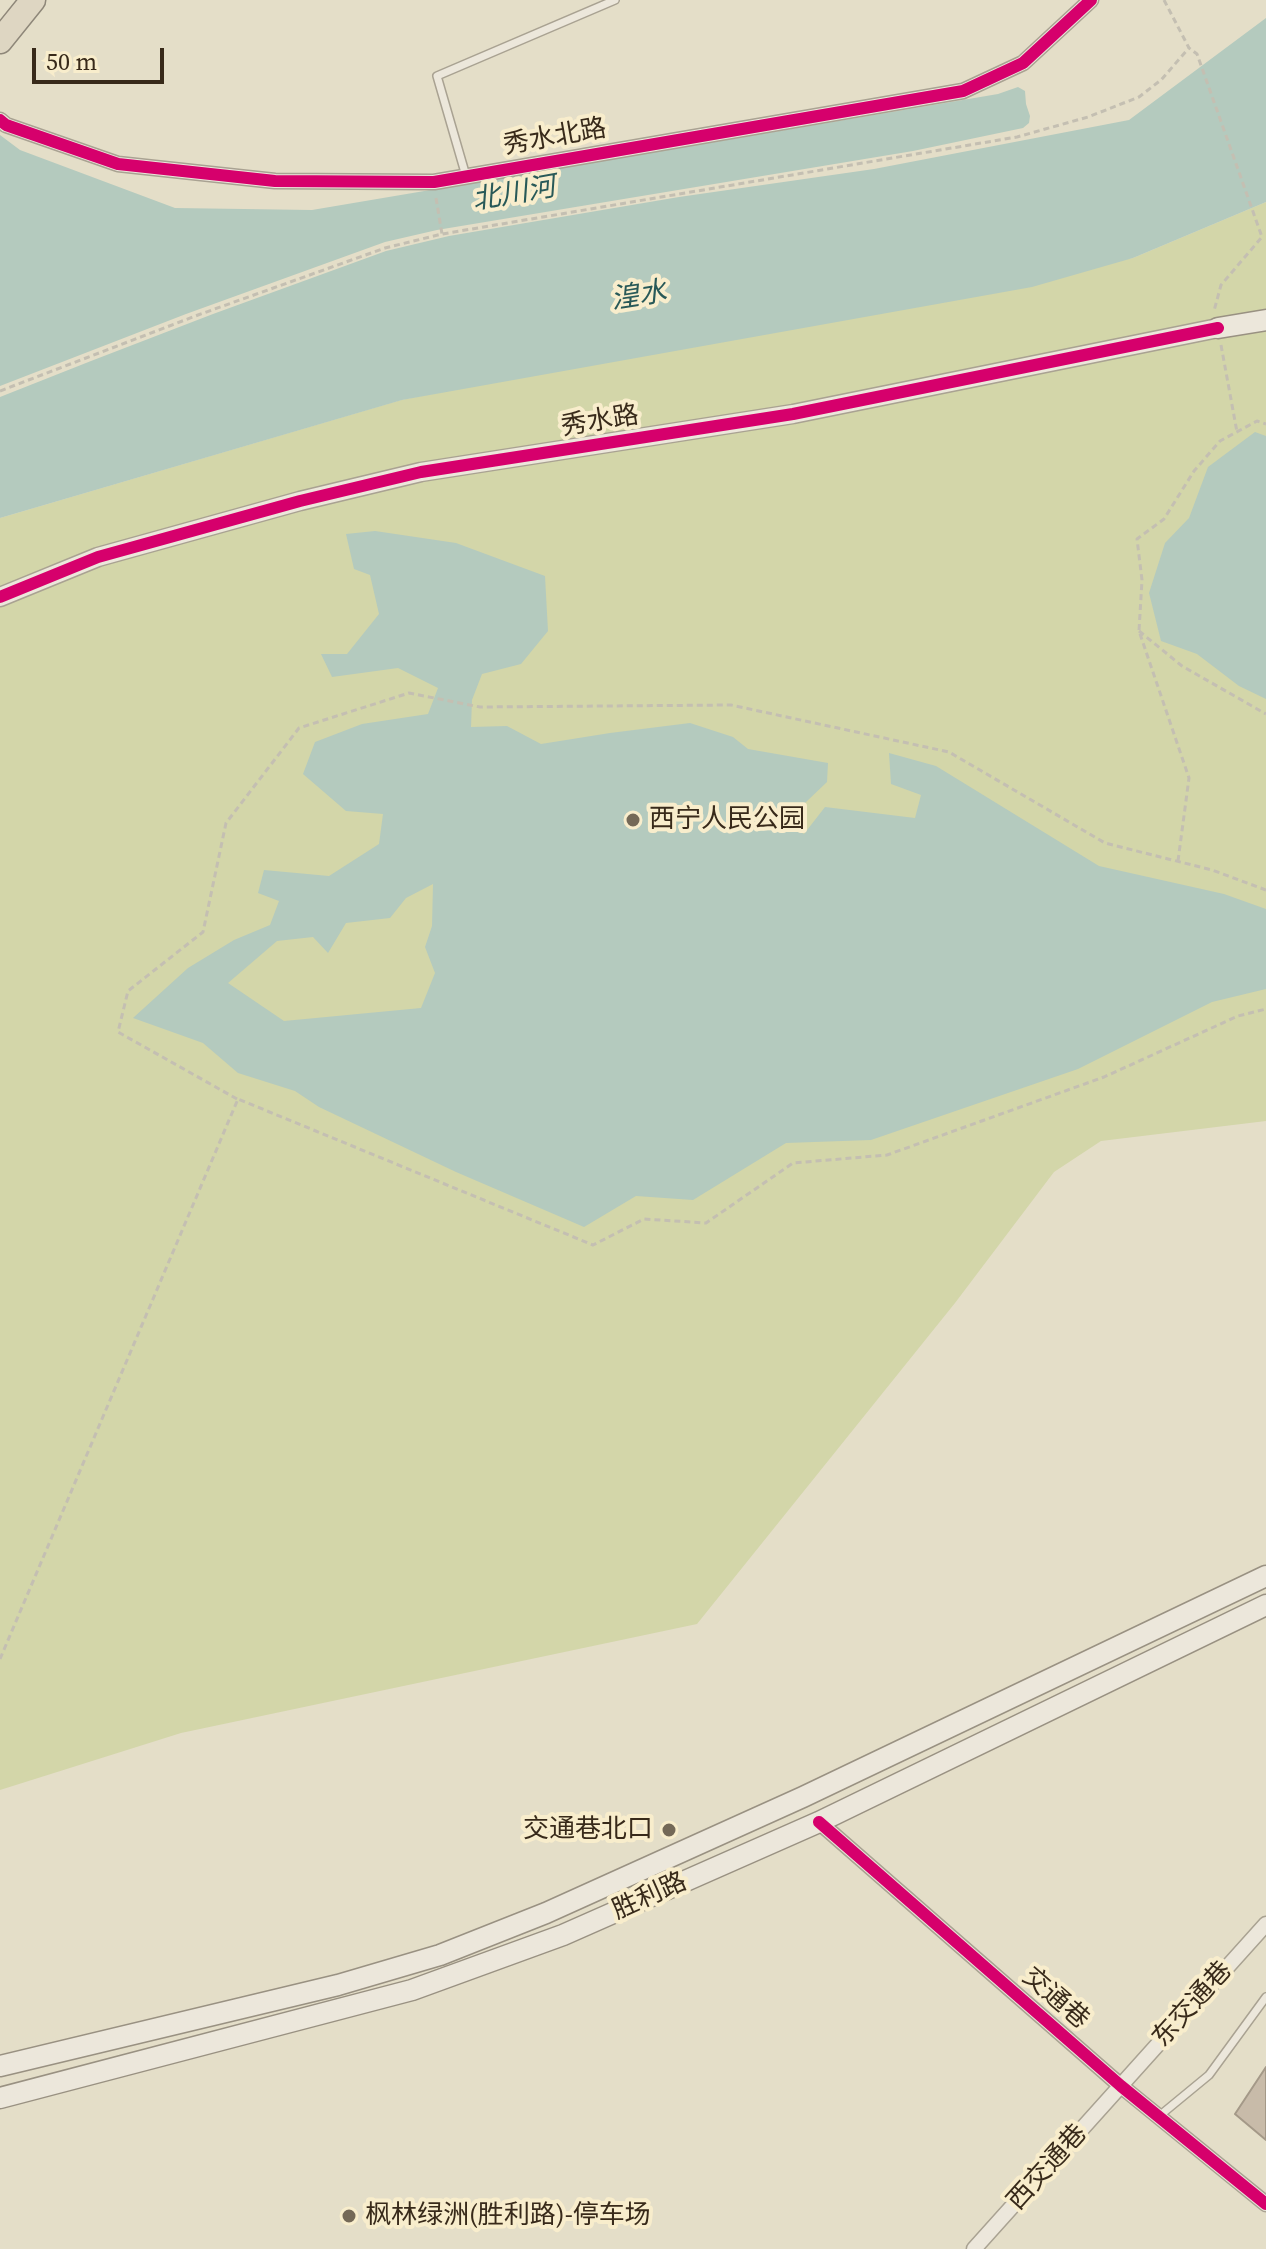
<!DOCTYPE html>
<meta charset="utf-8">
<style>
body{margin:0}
#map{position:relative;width:1266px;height:2249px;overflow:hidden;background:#e4dec8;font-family:"Source Serif 4",serif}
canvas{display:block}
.scale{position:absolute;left:32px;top:48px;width:132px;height:36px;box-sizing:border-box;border:4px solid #382a1a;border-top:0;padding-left:10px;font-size:24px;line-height:28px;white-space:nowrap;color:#382a1a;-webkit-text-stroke:6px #f8edcc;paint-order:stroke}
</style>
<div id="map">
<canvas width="1266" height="2249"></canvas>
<div class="scale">50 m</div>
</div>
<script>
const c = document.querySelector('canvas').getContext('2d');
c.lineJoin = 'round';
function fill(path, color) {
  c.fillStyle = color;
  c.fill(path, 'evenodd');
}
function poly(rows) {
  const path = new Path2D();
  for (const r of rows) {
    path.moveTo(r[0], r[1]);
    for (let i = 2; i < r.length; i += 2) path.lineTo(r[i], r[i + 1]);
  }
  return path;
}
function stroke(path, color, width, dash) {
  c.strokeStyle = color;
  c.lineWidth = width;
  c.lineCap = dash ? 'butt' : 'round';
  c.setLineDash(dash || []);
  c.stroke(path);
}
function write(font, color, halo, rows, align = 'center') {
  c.font = font + ' "Source Serif 4","Noto Sans SC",serif';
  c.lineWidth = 8;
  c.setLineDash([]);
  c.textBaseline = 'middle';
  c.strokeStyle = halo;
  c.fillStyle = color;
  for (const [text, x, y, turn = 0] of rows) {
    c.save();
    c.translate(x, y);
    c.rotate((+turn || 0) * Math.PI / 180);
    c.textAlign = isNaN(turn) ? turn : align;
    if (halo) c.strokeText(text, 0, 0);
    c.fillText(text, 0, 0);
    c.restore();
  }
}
const green = poly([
 [1266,202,1266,1121,1101,1141,1054,1172,955,1303,697,1624,181,1733,0,1790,0,518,401,400,1133,258]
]);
const water = poly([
 [1266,18,1266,202,1133,258,1032,287,402,400,0,518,0,397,91,361,213,314,386,251,449,236,679,197,874,169,1129,120],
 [1018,87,1025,91,1026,104,1030,116,1029,123,1023,128,913,151,437,230,385,242,186,314,0,386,0,135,20,150,175,208,312,210,998,94],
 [1255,432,1266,436,1266,699,1239,686,1197,654,1161,641,1149,593,1165,543,1189,518,1208,467],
 [375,531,456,543,545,576,548,631,521,664,482,674,472,700,471,727,507,726,541,744,610,733,690,723,733,737,748,749,828,763,827,782,785,822,804,834,825,807,915,818,921,795,891,784,889,753,936,766,1099,866,1224,894,1266,909,1266,989,1212,1002,1078,1069,871,1140,786,1143,693,1200,636,1196,584,1227,456,1172,319,1107,295,1091,238,1073,203,1043,133,1018,188,968,234,940,270,925,279,901,258,893,264,870,329,876,379,844,383,814,346,811,303,774,315,742,362,724,428,714,438,688,398,668,332,677,321,654,347,654,379,614,370,575,354,569,346,534],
 [433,884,432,926,425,947,435,973,421,1008,284,1021,228,983,277,941,313,937,328,953,346,923,390,918,406,898]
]);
const building = poly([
 [1266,2067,1266,2140,1235,2114,1266,2067]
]);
const path = poly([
 [1164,0,1189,48,1197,54,1262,237,1221,285,1214,311],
 [436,198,442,234],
 [1221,345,1237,432],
 [0,391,198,315,385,248,442,234,1017,137,1088,117,1139,97,1161,80,1189,48],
 [1139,631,1182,666,1266,714],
 [1178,861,1189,778,1139,631,1142,580,1137,539,1164,519,1194,471,1220,441,1257,421,1266,424],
 [237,1099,118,1032,128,991,203,932,226,823,299,728,409,693,480,707,731,705,949,752,1105,843,1212,870,1266,890],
 [0,1659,238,1099,593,1245,644,1219,706,1223,793,1163,887,1155,1104,1077,1238,1016,1266,1009]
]);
const service = poly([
 [466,176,437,76,615,0],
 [1158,2117,1209,2075,1266,1997]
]);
const minor = poly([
 [0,120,6,125,118,164,275,181,434,182,963,91,1023,63,1091,0],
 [819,1822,1121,2086,1266,2204],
 [974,2249,1266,1924]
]);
const tertiary = poly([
 [0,597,98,557,300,501,421,472,793,414,1218,328]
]);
const secondary = poly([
 [1218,328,1266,320],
 [0,2066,338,1985,440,1955,546,1913,803,1797,1266,1576],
 [0,2098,412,1990,563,1935,819,1822,1266,1605]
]);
const trunk = poly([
 [0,41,33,0]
]);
const cycleway = poly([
 [0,120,6,125,118,164,275,181,434,182,963,91,1023,63,1091,0],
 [0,597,98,557,300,501,421,472,793,414,1218,328],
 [819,1822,1121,2086,1266,2204]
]);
const markers = [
 [633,820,8,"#746957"],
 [669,1830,8,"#746957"],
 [349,2216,8,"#746957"]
];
const streetNames = [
 ["秀水北路",555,138,-10],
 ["秀水路",600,422,-9],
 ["胜利路",650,1897,-24],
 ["交通巷",1055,1999,41],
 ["东交通巷",1193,2005,-48],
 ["西交通巷",1048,2168,-48]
];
const poiNames = [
 ["西宁人民公园",649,820],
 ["交通巷北口",653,1830,"right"],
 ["枫林绿洲(胜利路)-停车场",365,2216]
];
const waterNames = [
 ["北川河",514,195,-10],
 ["湟水",639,297,-9]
];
fill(green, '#d3d6a9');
fill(water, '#b4cabe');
fill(building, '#c8bba9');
stroke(building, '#a49988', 2);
stroke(service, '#a9a292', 10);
stroke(minor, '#a9a292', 17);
stroke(tertiary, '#a9a292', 21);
stroke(secondary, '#999182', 23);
stroke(trunk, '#8e8779', 27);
stroke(path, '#c4bfb2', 3, [6, 4]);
stroke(service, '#ece7db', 7);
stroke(minor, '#ece7db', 14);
stroke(tertiary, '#ece7db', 18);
stroke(secondary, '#ece7db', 20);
stroke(trunk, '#ded6c2', 24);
stroke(cycleway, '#d6006c', 12);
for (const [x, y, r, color] of markers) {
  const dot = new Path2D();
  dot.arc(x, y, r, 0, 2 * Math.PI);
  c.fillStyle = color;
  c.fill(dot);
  stroke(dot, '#f8edcc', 3);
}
write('26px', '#382a1a', '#f8edcc', streetNames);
write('26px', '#382a1a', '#f8edcc', poiNames, 'left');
write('italic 28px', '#285958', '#f8edcc', waterNames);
</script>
